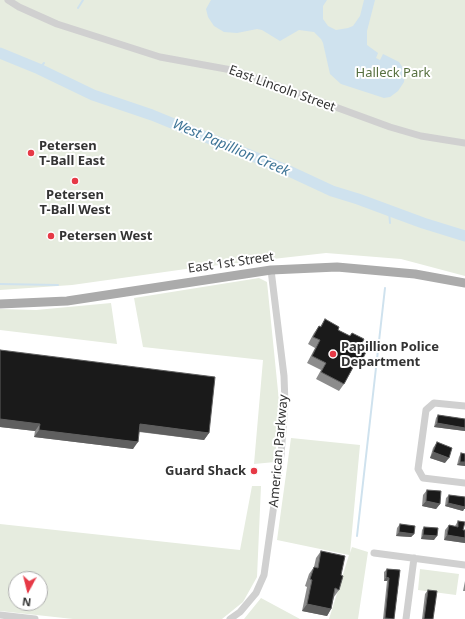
<!DOCTYPE html>
<style>
body{margin:0}
#map{position:relative;width:465px;height:619px;overflow:hidden;background:#fff;font-family:"Noto Sans",sans-serif}
canvas{display:block}
.north{position:absolute;left:8px;top:571px;width:40px;height:40px;box-sizing:border-box;background:#fff;border:1px solid #adadad;border-radius:50%;rotate:187deg;font-size:11px;font-weight:700;line-height:16px;text-align:center;color:#333}
.north::after{content:'';display:block;margin:auto;width:14px;height:18px;background:#e63946;clip-path:polygon(50% 0,100% 100%,50% 72%,0 100%)}
</style>
<div id="map">
<canvas width="465" height="619"></canvas>
<div class="north">N</div>
</div>
<script>
const c = document.querySelector('canvas').getContext('2d');
c.lineJoin = 'round';
function fill(path, color) {
  c.fillStyle = color;
  c.fill(path, 'evenodd');
}
function poly(rows) {
  const path = new Path2D();
  for (const r of rows) {
    path.moveTo(r[0], r[1]);
    for (let i = 2; i < r.length; i += 2) path.lineTo(r[i], r[i + 1]);
  }
  return path;
}
function stroke(path, color, width, dash) {
  c.strokeStyle = color;
  c.lineWidth = width;
  c.lineCap = dash ? 'butt' : 'round';
  c.setLineDash(dash || []);
  c.stroke(path);
}
function write(font, color, halo, rows, align = 'center') {
  c.font = font + ' "Noto Sans",sans-serif';
  c.lineWidth = 4;
  c.setLineDash([]);
  c.textBaseline = 'middle';
  c.strokeStyle = halo;
  c.fillStyle = color;
  for (const [text, x, y, turn = 0] of rows) {
    c.save();
    c.translate(x, y);
    c.rotate((+turn || 0) * Math.PI / 180);
    c.textAlign = isNaN(turn) ? turn : align;
    if (halo) c.strokeText(text, 0, 0);
    c.fillText(text, 0, 0);
    c.restore();
  }
}
const green = poly([
 [0,0,465,0,465,276,401,259,326,253,193,268,72,285,0,290],
 [259,278,267,282,279,401,275,462,254,464,263,360,143,347,134,298],
 [111,303,117,344,0,330,0,309,36,310],
 [291,438,360,445,350,553,352,547,368,552,358,619,329,619,349,555,277,540],
 [252,486,261,486,257,577,243,602,222,619,73,619,0,611,0,524,240,550],
 [16,579,40,579,40,603,16,603],
 [420,569,459,574,456,595,418,590],
 [261,598,300,619,244,619]
]);
const water = poly([
 [211,0,327,0,323,6,323,19,328,26,336,30,348,28,353,26,360,16,364,0,375,0,367,31,367,45,378,53,376,58,380,60,383,54,399,62,405,71,404,82,398,91,390,97,384,98,341,84,330,74,323,43,321,39,314,32,299,30,280,41,262,30,257,29,237,33,224,32,214,26,208,17,206,9]
]);
const stream = poly([
 [78,8,83,0],
 [39,69,44,63],
 [389,211,390,223],
 [0,284,58,285],
 [357,536,385,288]
]);
const river = poly([
 [0,53,39,69,93,95,152,115,289,171,332,191,358,199,423,223,465,236]
]);
const minor = poly([
 [8,0,19,7,57,24,160,57,237,71,390,127,421,136,465,143],
 [465,406,434,403,426,410,418,469,423,478,465,483],
 [374,553,465,565],
 [0,615,35,619],
 [230,619,240,612,256,593,264,575,281,455,285,404,284,376,271,270],
 [406,619,414,558]
]);
const major = poly([
 [0,304,67,301,271,270,337,267,415,274,465,283]
]);
const wall = poly([
 [325,319,338,330,350,336,352,333,359,349,362,360,357,367,354,366,344,384,339,391,316,379,321,370,307,363,315,348,308,344,314,333,319,326,320,327],
 [0,350,209,433,204,440,139,432,133,449,34,437,35,431,0,427],
 [438,415,465,419,465,431,434,427,436,418],
 [437,442,445,463,430,458,433,448],
 [461,453,465,454,465,466,457,465,459,457],
 [427,490,440,504,436,509,422,506,423,495],
 [449,495,465,497,465,509,464,509,463,511,445,506,446,498],
 [458,521,463,530,465,530,465,543,444,540,445,530,449,525,455,526],
 [400,524,414,534,411,537,396,536,397,528],
 [424,527,434,540,421,539,422,530],
 [321,551,341,575,339,590,334,597,331,609,327,616,302,611,307,587,305,586,309,574,314,567,316,558],
 [387,569,400,570,394,619,383,619,387,581,384,581,384,572],
 [465,581,465,591,463,591],
 [428,590,433,619,422,619,425,594]
]);
const shadedWall = poly([
 [0,419,40,424,35,431,0,427],
 [437,423,465,428,465,431,434,427],
 [140,424,209,433,204,440,135,431],
 [39,430,138,442,133,449,34,437],
 [433,452,449,458,445,463,430,458],
 [460,462,465,462,465,466,457,465],
 [426,501,440,504,436,509,422,506],
 [448,503,465,506,465,509,464,509,463,511,445,506],
 [399,532,414,534,411,537,396,536],
 [423,535,437,536,434,540,421,539],
 [447,535,465,538,465,543,444,540],
 [386,577,389,578,387,581,384,581],
 [307,604,331,609,327,616,302,611]
]);
const building = poly([
 [325,319,339,327,338,330,350,336,352,333,364,339,359,349,366,352,362,360,358,358,344,384,321,372,326,363,312,356,320,340,313,337,319,326,321,327,325,319],
 [0,350,215,377,209,433,140,424,138,442,39,430,40,424,0,419,0,350],
 [438,415,465,419,465,428,437,423,438,415],
 [437,442,452,448,449,458,433,452,437,442],
 [461,453,465,454,465,462,460,462,461,453],
 [427,490,441,491,440,504,426,501,427,490],
 [449,495,465,497,465,507,448,503,449,495],
 [458,521,465,522,463,530,465,530,465,538,447,535,449,525,458,527,458,521],
 [400,524,415,526,414,534,399,532,400,524],
 [424,527,438,528,437,536,423,535,424,527],
 [321,551,345,556,341,575,343,576,339,590,335,588,331,609,307,604,312,580,310,579,314,567,318,568,321,551],
 [387,569,400,570,394,619,385,618,389,578,386,577,387,569],
 [428,590,437,591,433,619,424,619,428,590]
]);
const markers = [
 [31,153,4,"#e63946"],
 [75,181,4,"#e63946"],
 [51,236,4,"#e63946"],
 [333,354,4,"#e63946"],
 [254,471,4,"#e63946"]
];
const parkNames = [
 ["Halleck Park",393,73]
];
const streetNames = [
 ["East Lincoln Street",282,89,20],
 ["East 1st Street",231,263,-8],
 ["American Parkway",279,451,-85]
];
const poiNames = [
 ["Petersen",39,146],
 ["T-Ball East",39,161],
 ["Petersen",75,195,"center"],
 ["T-Ball West",75,210,"center"],
 ["Petersen West",59,236],
 ["Papillion Police",341,347],
 ["Department",341,362],
 ["Guard Shack",246,471,"right"]
];
const waterNames = [
 ["West Papillion Creek",231,148,23]
];
fill(green, '#e6ecdf');
fill(water, '#cfe2ee');
stroke(stream, '#cfe2ee', 2);
stroke(river, '#cfe2ee', 11);
stroke(minor, '#d0d0d0', 7);
stroke(major, '#ababab', 9);
fill(wall, '#8c8c8c');
fill(shadedWall, '#5f5f5f');
fill(building, '#1a1a1a');
stroke(building, '#5f5f5f', 1);
for (const [x, y, r, color] of markers) {
  const dot = new Path2D();
  dot.arc(x, y, r, 0, 2 * Math.PI);
  c.fillStyle = color;
  c.fill(dot);
  stroke(dot, '#fff', 1.5);
}
write('13px', '#56703f', '#fff', parkNames);
write('13px', '#333', '#fff', streetNames);
write('bold 13px', '#333', '#fff', poiNames, 'left');
write('italic 14px', '#3f7597', '#fff', waterNames);
</script>
